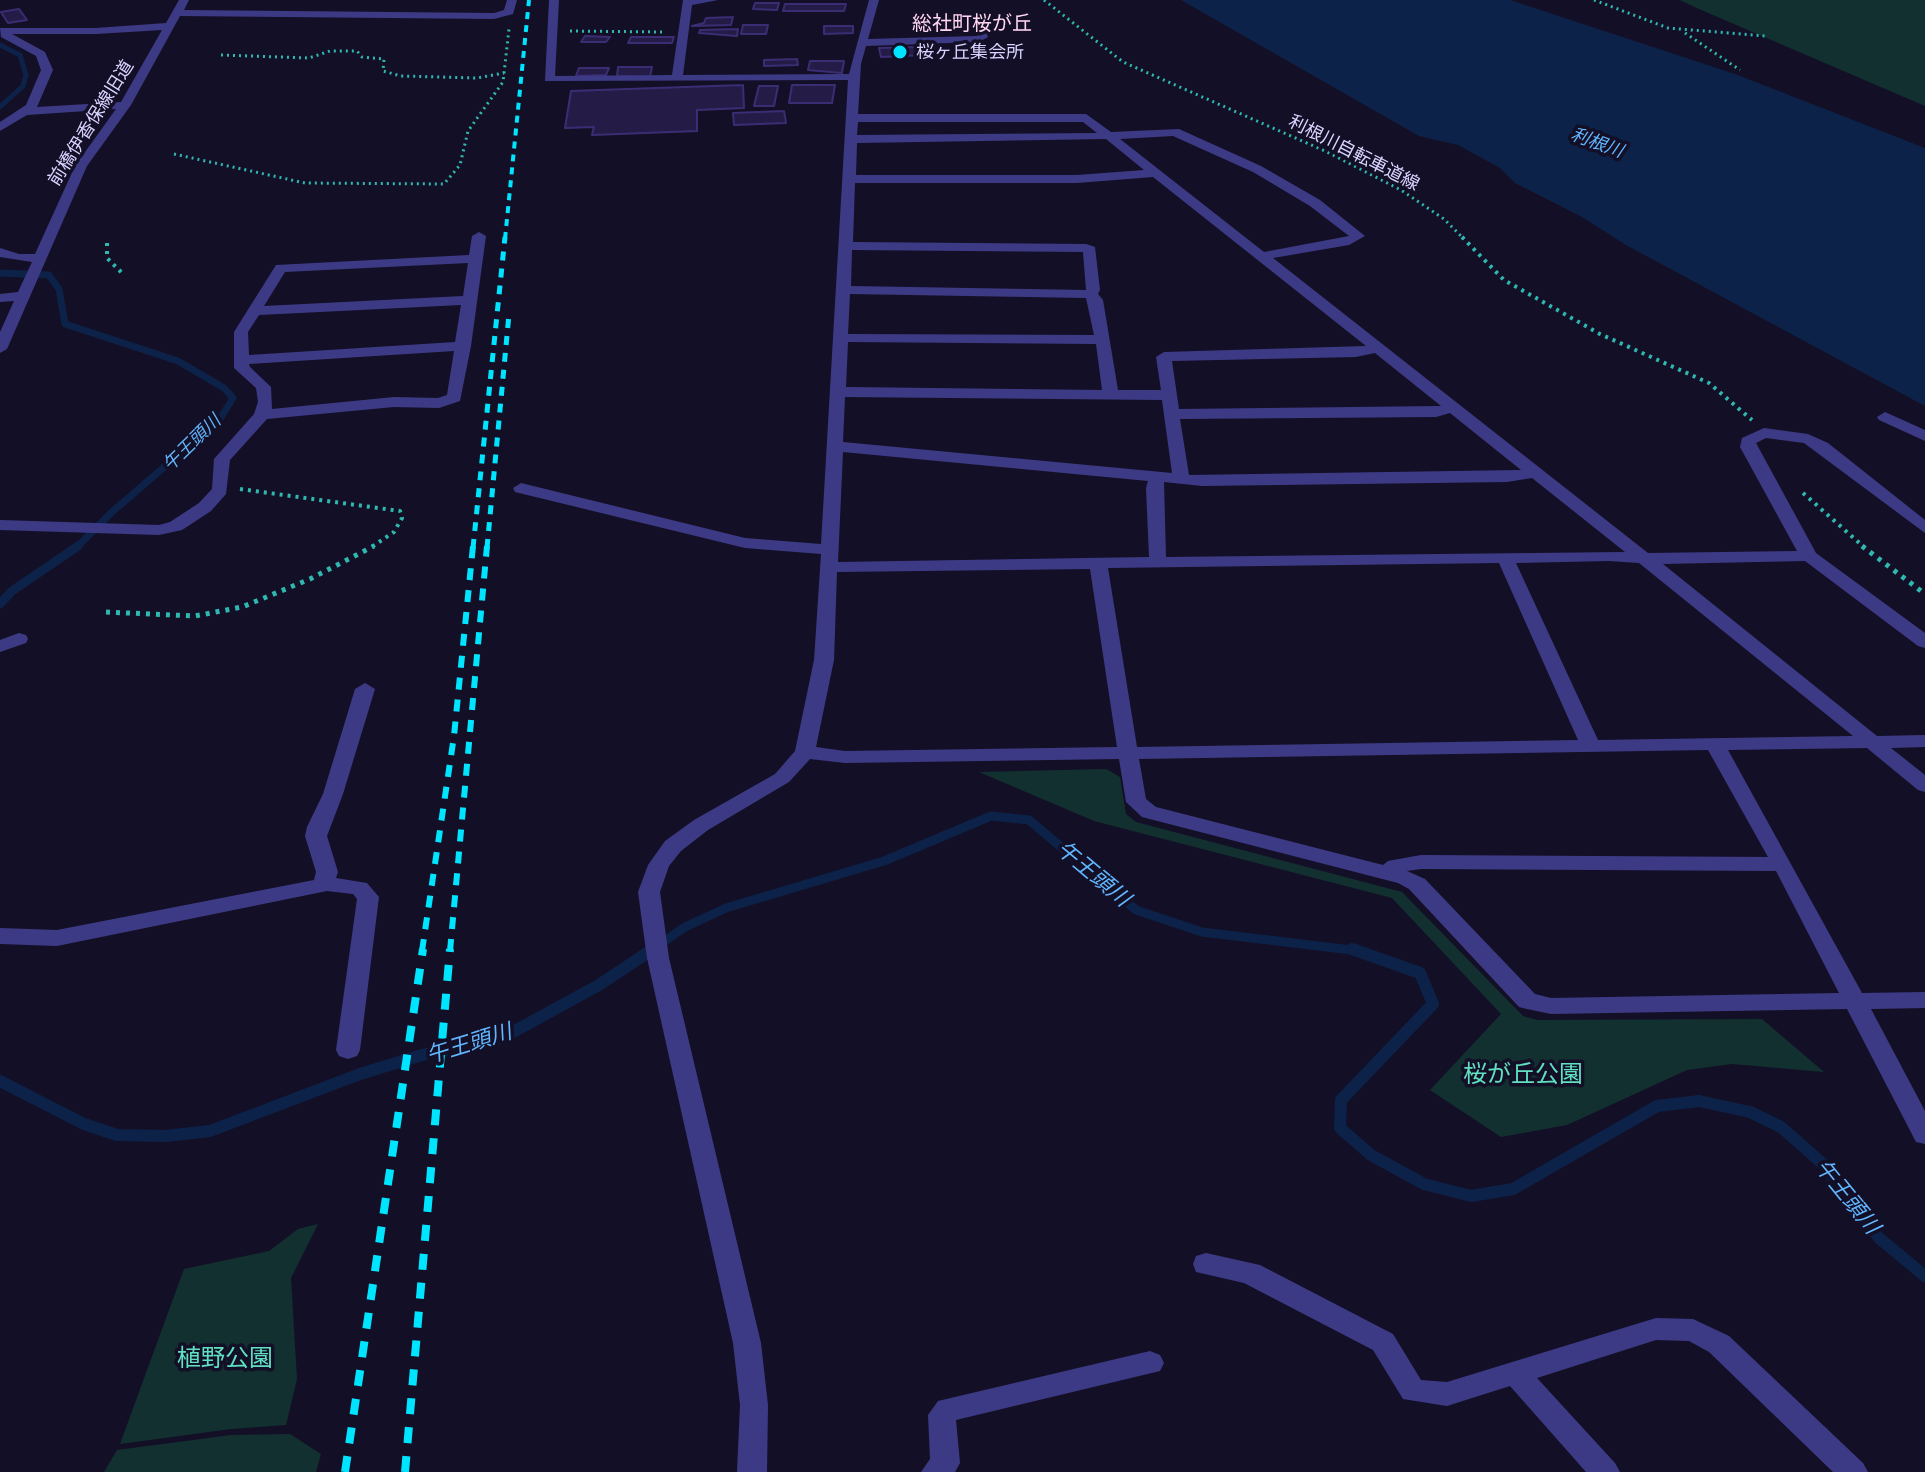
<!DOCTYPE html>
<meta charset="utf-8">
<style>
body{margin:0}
canvas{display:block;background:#130f26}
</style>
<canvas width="1925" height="1472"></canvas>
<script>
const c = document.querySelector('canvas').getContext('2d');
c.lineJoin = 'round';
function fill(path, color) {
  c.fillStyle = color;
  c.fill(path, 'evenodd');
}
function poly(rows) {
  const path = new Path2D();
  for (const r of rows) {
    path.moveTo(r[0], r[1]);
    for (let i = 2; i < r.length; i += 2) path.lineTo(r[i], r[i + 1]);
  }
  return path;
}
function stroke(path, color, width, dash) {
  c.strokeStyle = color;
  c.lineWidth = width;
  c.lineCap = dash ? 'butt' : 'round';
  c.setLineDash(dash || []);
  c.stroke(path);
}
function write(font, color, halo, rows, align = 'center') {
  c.font = font + ' "Public Sans","Noto Sans JP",sans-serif';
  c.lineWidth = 7;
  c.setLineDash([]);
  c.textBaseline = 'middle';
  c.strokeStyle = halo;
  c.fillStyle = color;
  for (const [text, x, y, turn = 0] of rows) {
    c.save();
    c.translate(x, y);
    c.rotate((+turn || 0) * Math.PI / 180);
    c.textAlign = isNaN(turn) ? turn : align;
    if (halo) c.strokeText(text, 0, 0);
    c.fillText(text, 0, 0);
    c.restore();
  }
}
const green = poly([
 [1680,0,1925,0,1925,106,1699,9],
 [1106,769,1120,777,1126,814,1136,822,1402,892,1523,1016,1537,1020,1762,1019,1824,1072,1732,1064,1687,1070,1567,1125,1501,1137,1430,1090,1501,1014,1392,898,1094,821,979,772],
 [318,1224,291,1278,297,1379,286,1425,231,1429,120,1444,184,1269,269,1251,298,1229],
 [290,1434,321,1454,316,1472,104,1472,117,1450,231,1435]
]);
const water = poly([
 [1181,0,1510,0,1735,74,1925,148,1925,406,1626,245,1582,217,1515,183,1500,168,1458,145,1419,136]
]);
const streamFar3 = poly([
 [0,45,20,55,26,75,23,86,0,107]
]);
const streamFar2 = poly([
 [0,273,49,275,59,289,65,324,178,361,224,388,233,398,220,419,112,512,76,548]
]);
const streamFar1 = poly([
 [0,604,12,591,78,546],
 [650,951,685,927,726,908,884,861,991,816,1029,820,1136,910,1202,932,1360,951]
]);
const stream = poly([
 [1352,949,1420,973,1433,1004,1341,1100,1340,1128,1371,1155,1424,1184,1471,1196,1513,1189,1657,1106,1699,1101,1750,1112,1781,1127,1823,1164,1879,1238,1925,1276],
 [0,1081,84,1124,117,1135,166,1136,210,1131,360,1074,422,1055,502,1038,599,985,653,949]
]);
const building = poly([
 [755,3,779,3,777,10,753,9,755,3],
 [785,4,846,4,844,11,783,11,785,4],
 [19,9,27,20,8,23,1,12,19,9],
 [733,17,731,25,692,26,704,23,706,18,733,17],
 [743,25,768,25,766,34,741,34,743,25],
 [824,26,853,26,853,33,824,34,824,26],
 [738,29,737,36,699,33,700,30,738,29],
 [585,36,610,37,606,42,581,42,585,36],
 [631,37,674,37,672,43,628,43,631,37],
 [920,47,923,55,881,57,879,48,920,47],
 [797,59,798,65,764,66,764,60,797,59],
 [810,61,844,61,842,73,808,70,810,61],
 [618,67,652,67,650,77,617,76,618,67],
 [579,68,609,68,606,75,576,76,579,68],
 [743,85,744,108,697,110,697,131,592,135,594,127,565,128,571,91,743,85],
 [792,85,835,85,832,103,789,103,792,85],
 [759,86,778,86,774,106,754,106,759,86],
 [784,111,786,123,734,125,733,113,784,111]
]);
const pathFar2 = poly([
 [1044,0,1123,62,1325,151,1401,190,1444,219,1464,239],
 [1594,0,1668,28,1765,36],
 [570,31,664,32],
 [1685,33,1740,70],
 [221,55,309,58,330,51,357,51,362,57,384,59,383,71,401,76,477,78,504,73],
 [174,154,305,183,444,184,460,165,468,131,503,82,509,29]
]);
const pathFar1 = poly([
 [1462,237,1504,280,1600,334,1709,383,1752,420],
 [107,243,107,258,122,273],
 [240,489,400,511,402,518,394,532,370,548],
 [1803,493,1865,548]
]);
const path = poly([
 [1862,546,1925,594],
 [106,612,195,616,242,607,310,579,374,546]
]);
const minor = poly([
 [179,0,189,0,184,10,494,13,504,10,507,0,517,0,513,14,494,19,180,16,131,105,87,166,7,349,0,353,0,332,14,301,0,302,0,294,18,292,32,262,0,257,0,248,19,254,35,254,75,166,116,109,27,115,0,131,0,122,26,105,41,70,36,56,1,37,0,28,96,28,166,23,179,0],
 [162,30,121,102,37,107,53,70,45,52,12,34,96,34,162,30],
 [549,0,559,0,555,76,672,75,683,0,718,0,692,5,683,75,849,74,869,0,879,0,868,39,977,36,972,20,981,18,988,37,979,42,866,46,861,64,858,114,1086,114,1111,132,1179,129,1261,166,1320,200,1365,236,1349,245,1273,258,1648,553,1797,551,1740,447,1742,438,1764,428,1808,434,1828,443,1925,520,1925,533,1804,443,1766,438,1756,443,1816,553,1925,633,1925,648,1918,646,1805,561,1663,564,1877,736,1925,735,1925,747,1891,748,1925,775,1925,792,1918,790,1867,748,1728,750,1862,993,1925,992,1925,1008,1871,1009,1925,1111,1925,1144,1916,1142,1847,1009,1551,1014,1527,1009,1519,1007,1409,889,1398,883,1142,817,1126,802,1119,759,845,763,810,759,789,782,708,830,681,851,669,866,660,892,669,958,761,1343,768,1405,767,1472,737,1472,740,1405,733,1343,647,958,638,892,648,865,665,841,694,820,775,774,795,751,814,660,821,554,745,548,515,492,513,488,521,483,745,538,821,544,848,80,545,81,549,0],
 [858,122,1083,122,1097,133,857,135,858,122],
 [1173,136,1253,172,1310,206,1349,236,1264,252,1120,139,1173,136],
 [1106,139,1144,170,1077,175,856,175,857,143,1106,139],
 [1153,177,1366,346,1164,352,1156,357,1161,390,1118,390,1103,300,1098,294,1100,290,1095,247,1086,244,853,242,855,183,1077,183,1153,177],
 [852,250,1083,252,1086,290,851,286,852,250],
 [850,294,1086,298,1094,335,848,334,850,294],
 [848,342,1096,344,1102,390,846,387,848,342],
 [1375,353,1441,406,1179,409,1172,361,1356,357,1375,353],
 [845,397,1162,400,1172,473,843,442,845,397],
 [1450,413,1521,470,1189,475,1180,419,1436,417,1450,413],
 [843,452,1148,481,1146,488,1149,557,838,562,843,452],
 [1532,478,1625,552,1166,557,1164,482,1202,486,1507,482,1532,478],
 [1609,561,1639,563,1853,736,1598,740,1516,563,1609,561],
 [1499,563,1578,740,1137,747,1108,568,1499,563],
 [1090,569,1117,747,845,751,816,747,834,660,837,572,1090,569],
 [1708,750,1768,857,1421,855,1388,861,1383,865,1156,807,1146,799,1139,759,1708,750],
 [1421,869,1776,871,1839,993,1551,998,1535,994,1425,879,1407,871,1421,869],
 [479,232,486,236,471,346,460,401,439,408,394,407,267,419,230,460,226,494,211,511,182,530,159,535,0,530,0,520,159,525,170,522,199,503,212,489,214,459,254,414,258,402,256,388,234,368,234,332,276,265,469,255,472,236,479,232],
 [468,263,463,296,264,306,285,272,468,263],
 [461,305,455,342,249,355,248,332,259,315,461,305],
 [454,351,447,395,438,398,394,397,272,409,271,387,250,367,249,364,454,351],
 [1885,412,1925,430,1925,441,1879,420,1877,417,1885,412],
 [19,633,26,635,28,639,26,643,0,652,0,640,19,633],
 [365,683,375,689,343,794,327,836,338,872,336,878,367,883,379,897,360,1050,357,1056,348,1059,339,1056,336,1050,357,899,353,894,327,891,57,946,0,944,0,928,57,930,314,880,316,872,305,836,307,827,323,794,355,689,365,683],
 [1206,1253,1260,1265,1393,1334,1421,1380,1447,1382,1656,1318,1693,1319,1729,1336,1863,1463,1868,1472,1833,1472,1709,1352,1689,1341,1656,1340,1537,1378,1615,1463,1620,1472,1586,1472,1510,1386,1447,1406,1403,1399,1373,1350,1244,1283,1196,1272,1193,1264,1196,1256,1206,1253],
 [1150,1351,1160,1355,1164,1363,1160,1371,956,1420,960,1463,955,1472,921,1472,930,1459,928,1415,938,1401,1150,1351]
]);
const railFar3 = poly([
 [505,239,529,0]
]);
const railFar2 = poly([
 [473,548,505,237],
 [487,548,509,314]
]);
const railFar1 = poly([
 [422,951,454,736,473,546],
 [450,951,487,546]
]);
const rail = poly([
 [345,1472,423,949],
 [405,1472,450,949]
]);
const markers = [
 [900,52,8,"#00e5ff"]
];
const farPoinames = [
 ["桜ヶ丘集会所",916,52]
];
const farStreetnames = [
 ["前橋伊香保線旧道",91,123,-58],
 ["利根川自転車道線",1354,153,27]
];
const farWaternames = [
 ["利根川",1597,143,20],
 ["午王頭川",192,443,-44]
];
const farQuarternames = [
 ["総社町桜が丘",972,24]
];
const waterNames = [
 ["午王頭川",1093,874,40],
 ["午王頭川",469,1044,-17],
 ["午王頭川",1847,1197,51]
];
const nearParknames = [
 ["桜が丘公園",1523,1075],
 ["植野公園",225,1359]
];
fill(green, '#12302f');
fill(water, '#0c2248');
stroke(streamFar3, '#0c2248', 5);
stroke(streamFar2, '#0c2248', 7);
stroke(streamFar1, '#0c2248', 9);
stroke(stream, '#0c2248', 12);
fill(building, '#241b47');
stroke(building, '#3b2d73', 2);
stroke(pathFar2, '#2fb8b0', 3, [2, 4]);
stroke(pathFar1, '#2fb8b0', 4, [3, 5]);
stroke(path, '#2fb8b0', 5, [4, 6]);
fill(minor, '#3d3a85');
stroke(railFar3, '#00e5ff', 4, [7, 6]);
stroke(railFar2, '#00e5ff', 5, [9, 8]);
stroke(railFar1, '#00e5ff', 6, [12, 10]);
stroke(rail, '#00e5ff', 8, [16, 13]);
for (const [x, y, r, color] of markers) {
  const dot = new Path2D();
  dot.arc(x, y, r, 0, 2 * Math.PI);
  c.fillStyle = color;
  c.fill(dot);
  stroke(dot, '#130f26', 3);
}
write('18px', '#d9d4ff', '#130f26', farPoinames, 'left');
write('18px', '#d9d4ff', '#130f26', farStreetnames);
write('italic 18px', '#62b6ff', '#130f26', farWaternames);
write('20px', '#ffd6f0', '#130f26', farQuarternames);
write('italic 22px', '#62b6ff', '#130f26', waterNames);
write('24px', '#5fe0c0', '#130f26', nearParknames);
</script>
